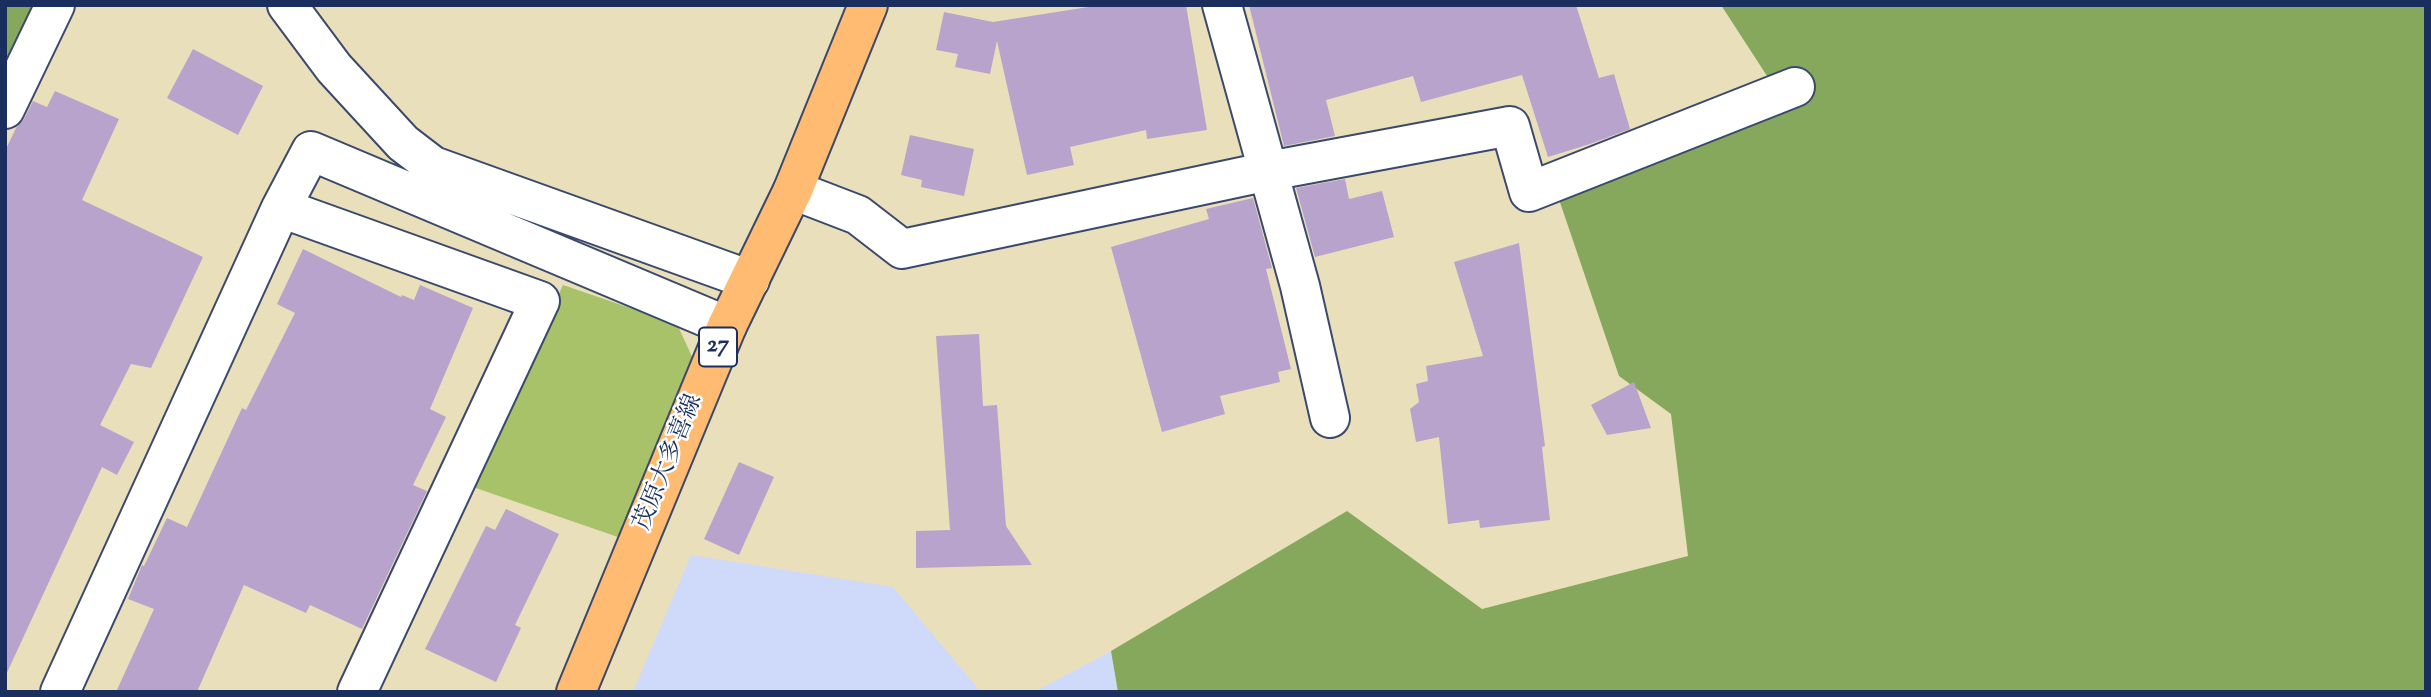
<!DOCTYPE html>
<meta charset="utf-8">
<style>
body{margin:0}
#map{position:relative;width:2431px;height:697px;overflow:hidden;background:#eadfbb;font-family:"Sorts Mill Goudy",serif}
canvas{display:block}
.frame{position:absolute;inset:0;border:7px solid #1b2f5e;pointer-events:none}
</style>
<div id="map">
<canvas width="2431" height="697"></canvas>
<div class="frame"></div>
</div>
<script>
const c = document.querySelector('canvas').getContext('2d');
c.lineJoin = 'round';
function fill(path, color) {
  c.fillStyle = color;
  c.fill(path, 'evenodd');
}
function poly(rows) {
  const path = new Path2D();
  for (const r of rows) {
    path.moveTo(r[0], r[1]);
    for (let i = 2; i < r.length; i += 2) path.lineTo(r[i], r[i + 1]);
  }
  return path;
}
function stroke(path, color, width, dash) {
  c.strokeStyle = color;
  c.lineWidth = width;
  c.lineCap = dash ? 'butt' : 'round';
  c.setLineDash(dash || []);
  c.stroke(path);
}
function write(font, color, halo, rows, align = 'center') {
  c.font = font + ' "Sorts Mill Goudy","Noto Serif JP",serif';
  c.lineWidth = 5;
  c.setLineDash([]);
  c.textBaseline = 'middle';
  c.strokeStyle = halo;
  c.fillStyle = color;
  for (const [text, x, y, turn = 0] of rows) {
    c.save();
    c.translate(x, y);
    c.rotate((+turn || 0) * Math.PI / 180);
    c.textAlign = isNaN(turn) ? turn : align;
    if (halo) c.strokeText(text, 0, 0);
    c.fillText(text, 0, 0);
    c.restore();
  }
}
const built = poly([
 [691,555,893,587,981,692,633,692],
 [1111,651,1118,692,1034,692]
]);
const green = poly([
 [563,285,677,324,694,361,618,537,470,486]
]);
const forest = poly([
 [5,5,35,5,5,68],
 [1721,5,2426,5,2426,692,1118,692,1111,651,1347,511,1482,609,1688,556,1671,414,1619,376,1548,167,1769,79]
]);
const building = poly([
 [1101,5,1186,5,1207,130,1147,139,1146,130,1070,147,1074,165,1027,175,997,41,990,74,955,67,958,54,936,50,944,12,993,22],
 [1249,5,1576,5,1599,78,1614,74,1630,129,1590,144,1548,157,1522,75,1421,102,1413,76,1326,100,1335,136,1284,146],
 [193,49,263,86,238,135,167,98],
 [55,91,119,119,82,200,203,257,151,368,131,364,100,425,134,442,117,475,102,467,5,677,5,151,16,128,24,119,33,101,47,107],
 [910,135,974,149,964,196,921,187,922,180,901,175],
 [1345,179,1349,199,1382,191,1394,237,1315,257,1296,188],
 [1253,198,1272,268,1266,269,1291,369,1278,372,1280,382,1220,396,1225,414,1162,432,1111,247,1209,219,1206,209],
 [1519,243,1545,446,1542,447,1550,520,1480,528,1479,520,1448,524,1439,437,1416,442,1410,409,1419,402,1416,384,1428,381,1426,366,1483,356,1454,262],
 [303,249,401,297,402,295,414,300,420,285,473,308,430,409,446,417,413,485,427,491,362,629,310,605,306,613,244,585,197,692,116,692,154,609,128,599,140,570,142,565,144,566,167,518,187,527,242,408,246,410,295,313,277,304],
 [979,334,983,406,997,405,1006,526,1032,565,916,568,916,531,950,530,936,336],
 [1634,382,1651,428,1607,435,1591,405],
 [739,462,774,477,739,555,704,539],
 [506,509,559,534,515,625,521,628,496,682,425,649,486,526,495,530]
]);
const minor = poly([
 [287,5,334,68,403,143,433,166,750,280],
 [1222,5,1300,286,1330,418],
 [5,109,55,5],
 [793,190,858,215,902,249,1269,171,1510,126,1529,192,1795,87],
 [281,208,540,301,357,692],
 [60,692,281,208,311,151,727,326]
]);
const primary = poly([
 [576,692,727,326,793,190,868,5]
]);
const shields = [
 [718,347,38]
];
const shieldNames = [
 ["27",718,347]
];
const streetNames = [
 ["茂原大多喜線",670,463,-68]
];
fill(built, '#cfdafa');
fill(green, '#a7c269');
fill(forest, '#85a85d');
fill(building, '#b8a3cd');
stroke(minor, '#3a496c', 42);
stroke(primary, '#3a496c', 42);
stroke(minor, '#fff', 38);
stroke(primary, '#febb71', 38);
for (const [x, y, w] of shields) {
  const box = new Path2D();
  box.roundRect(x - w / 2, y - 19.5, w, 39, 5);
  c.fillStyle = '#fff';
  c.fill(box);
  stroke(box, '#1b2f5e', 2);
}
write('bold 23px', '#1b2f5e', null, shieldNames);
write('24px', '#1b2f5e', '#fff', streetNames);
</script>
